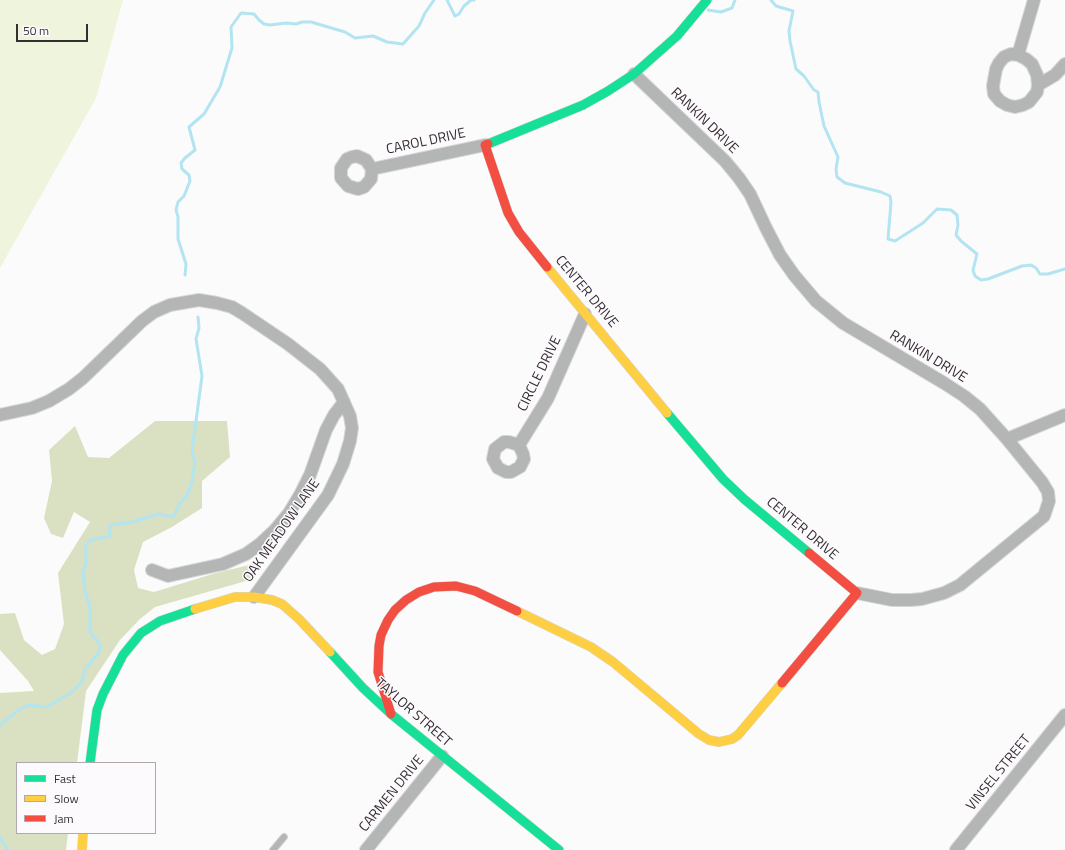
<!DOCTYPE html>
<style>
body{margin:0}
#map{position:relative;width:1065px;height:850px;overflow:hidden;background:#fcfbfc;font-family:"Titillium Web",sans-serif}
canvas{display:block}
.legend{position:absolute;left:16px;top:762px;width:140px;height:72px;box-sizing:border-box;background:#fdfafd;border:1px solid #ada9ad;margin:0;padding:5px 7px;list-style:none;font-size:12px;color:#352f34}
.legend li{display:flex;align-items:center;gap:8px;height:20px}
.legend b{width:20px;border:1px solid #ada9ad}
.scale{position:absolute;left:16px;top:24px;width:72px;height:18px;box-sizing:border-box;border:2px solid #352f34;border-top:0;padding-left:5px;font-size:12px;line-height:14px;white-space:nowrap;color:#352f34;-webkit-text-stroke:3px #fdfafd;paint-order:stroke}
</style>
<div id="map">
<canvas width="1065" height="850"></canvas>
<ul class="legend">
<li><b style="height:5px;background:#16e098"></b>Fast</li>
<li><b style="height:5px;background:#ffcf43"></b>Slow</li>
<li><b style="height:5px;background:#f24e42"></b>Jam</li>
</ul>
<div class="scale">50 m</div>
</div>
<script>
const c = document.querySelector('canvas').getContext('2d');
c.lineJoin = 'round';
function fill(path, color) {
  c.fillStyle = color;
  c.fill(path, 'evenodd');
}
function poly(rows) {
  const path = new Path2D();
  for (const r of rows) {
    path.moveTo(r[0], r[1]);
    for (let i = 2; i < r.length; i += 2) path.lineTo(r[i], r[i + 1]);
  }
  return path;
}
function stroke(path, color, width, dash) {
  c.strokeStyle = color;
  c.lineWidth = width;
  c.lineCap = dash ? 'butt' : 'round';
  c.setLineDash(dash || []);
  c.stroke(path);
}
function write(font, color, halo, rows, align = 'center') {
  c.font = font + ' "Titillium Web",sans-serif';
  c.lineWidth = 3;
  c.setLineDash([]);
  c.textBaseline = 'middle';
  c.strokeStyle = halo;
  c.fillStyle = color;
  for (const [text, x, y, turn = 0] of rows) {
    c.save();
    c.translate(x, y);
    c.rotate((+turn || 0) * Math.PI / 180);
    c.textAlign = isNaN(turn) ? turn : align;
    if (halo) c.strokeText(text, 0, 0);
    c.fillText(text, 0, 0);
    c.restore();
  }
}
const green = poly([
 [0,0,123,0,96,98,0,268]
]);
const forest = poly([
 [155,421,227,421,230,457,202,481,202,508,172,527,143,542,134,570,138,588,154,592,216,573,258,563,253,579,155,607,140,619,120,640,86,691,77,763,17,763,17,833,68,833,66,850,0,850,0,693,34,691,28,681,0,650,0,614,15,613,24,640,42,655,55,649,64,624,58,573,90,522,74,512,63,538,51,534,44,518,52,481,49,450,75,426,88,457,109,458]
]);
const stream = poly([
 [447,0,455,16,459,14,464,6,471,0,474,0],
 [771,0,776,6,793,11,789,31,790,41,796,69,804,76,814,90,818,92,819,102,824,126,838,157,836,169,837,177,845,183,881,192,890,196,891,202,888,239,895,241,923,223,937,209,951,210,957,215,958,225,956,235,961,241,977,254,973,270,975,276,981,280,988,279,1022,266,1031,265,1036,268,1040,274,1048,274,1065,269],
 [708,10,721,12,732,8,735,0],
 [185,275,186,264,178,239,178,217,176,210,178,202,184,196,190,181,189,175,182,169,181,163,185,158,195,150,189,127,204,114,220,87,232,48,231,27,241,13,254,14,259,20,264,24,270,25,286,23,296,24,302,22,311,22,345,32,355,38,373,36,387,42,403,44,419,26,425,13,434,0],
 [0,725,16,712,28,705,47,707,72,692,82,682,85,669,98,654,101,646,90,632,90,607,85,591,83,574,86,562,86,546,90,540,110,536,110,525,133,522,159,514,173,517,180,503,187,496,192,482,195,463,192,451,202,376,196,339,199,328,198,317],
 [0,837,8,850]
]);
const lane = poly([
 [273,850,284,837]
]);
const street = poly([
 [1011,54,1018,55,1026,59,1032,64,1037,75,1038,85,1037,92,1029,102,1023,105,1015,107,1007,105,1000,101,994,94,993,86,996,69,999,63,1004,57,1011,54],
 [1018,55,1034,0],
 [634,74,725,161,739,178,750,194,766,228,780,255,794,275,816,301,843,323,944,383,964,396,980,409,1007,439,1042,482,1048,492,1049,501,1044,516,960,585,944,593,922,599,911,600,892,600,857,593],
 [1038,85,1055,75,1065,64],
 [372,169,371,179,364,187,358,189,348,186,341,178,341,168,347,159,352,157,357,156,366,160,372,169,485,145],
 [0,415,32,408,49,401,69,389,83,378,142,321,154,312,170,305,199,300,217,303,232,307,242,313,288,344,320,369,338,389,350,416,352,428,350,441,343,464,328,495,254,597],
 [1007,439,1065,415],
 [519,445,523,454,524,459,520,467,511,472,506,472,498,468,493,459,495,449,504,442,509,442,519,445,548,398,585,314],
 [152,570,168,576,223,564,246,554,260,544,274,531,289,513,301,493,310,475,326,430,334,415,344,402],
 [366,850,442,756],
 [956,850,1065,715]
]);
const fast = poly([
 [488,144,583,105,608,91,634,74,677,36,707,0],
 [667,413,723,479,744,499,809,553],
 [330,652,363,688,391,714,559,850],
 [90,763,97,710,103,694,123,655,141,633,160,621,195,609]
]);
const slow = poly([
 [547,267,667,413],
 [195,609,235,597,254,597,272,600,282,604,299,619,330,652],
 [517,611,591,647,613,662,699,734,709,740,719,742,732,739,738,735,782,683],
 [82,850,83,833]
]);
const jam = poly([
 [488,144,485,145,508,213,519,232,547,267],
 [782,683,857,593,809,553],
 [391,714,378,672,379,646,381,635,388,620,395,610,406,600,419,592,434,587,456,586,475,591,517,611]
]);
const streetNames = [
 ["RANKIN DRIVE",704,121,44],
 ["CAROL DRIVE",426,142,-12],
 ["CENTER DRIVE",586,292,50],
 ["RANKIN DRIVE",928,357,31],
 ["CIRCLE DRIVE",540,374,-64],
 ["CENTER DRIVE",802,529,40],
 ["OAK MEADOW LANE",282,531,-55],
 ["TAYLOR STREET",413,713,41],
 ["VINSEL STREET",999,773,-51],
 ["CARMEN DRIVE",392,794,-51]
];
fill(green, '#eff4dc');
fill(forest, '#dae0c2');
stroke(stream, '#b2e4f1', 3);
stroke(lane, '#d8d6d8', 8);
stroke(street, '#d8d6d8', 14);
stroke(fast, '#d8d6d8', 10);
stroke(slow, '#d8d6d8', 10);
stroke(jam, '#d8d6d8', 10);
stroke(lane, '#b4b6b6', 6);
stroke(street, '#b4b6b6', 12);
stroke(fast, '#16e098', 9);
stroke(slow, '#ffcf43', 9);
stroke(jam, '#f24e42', 9);
write('14px', '#352f34', '#fdfafd', streetNames);
</script>
